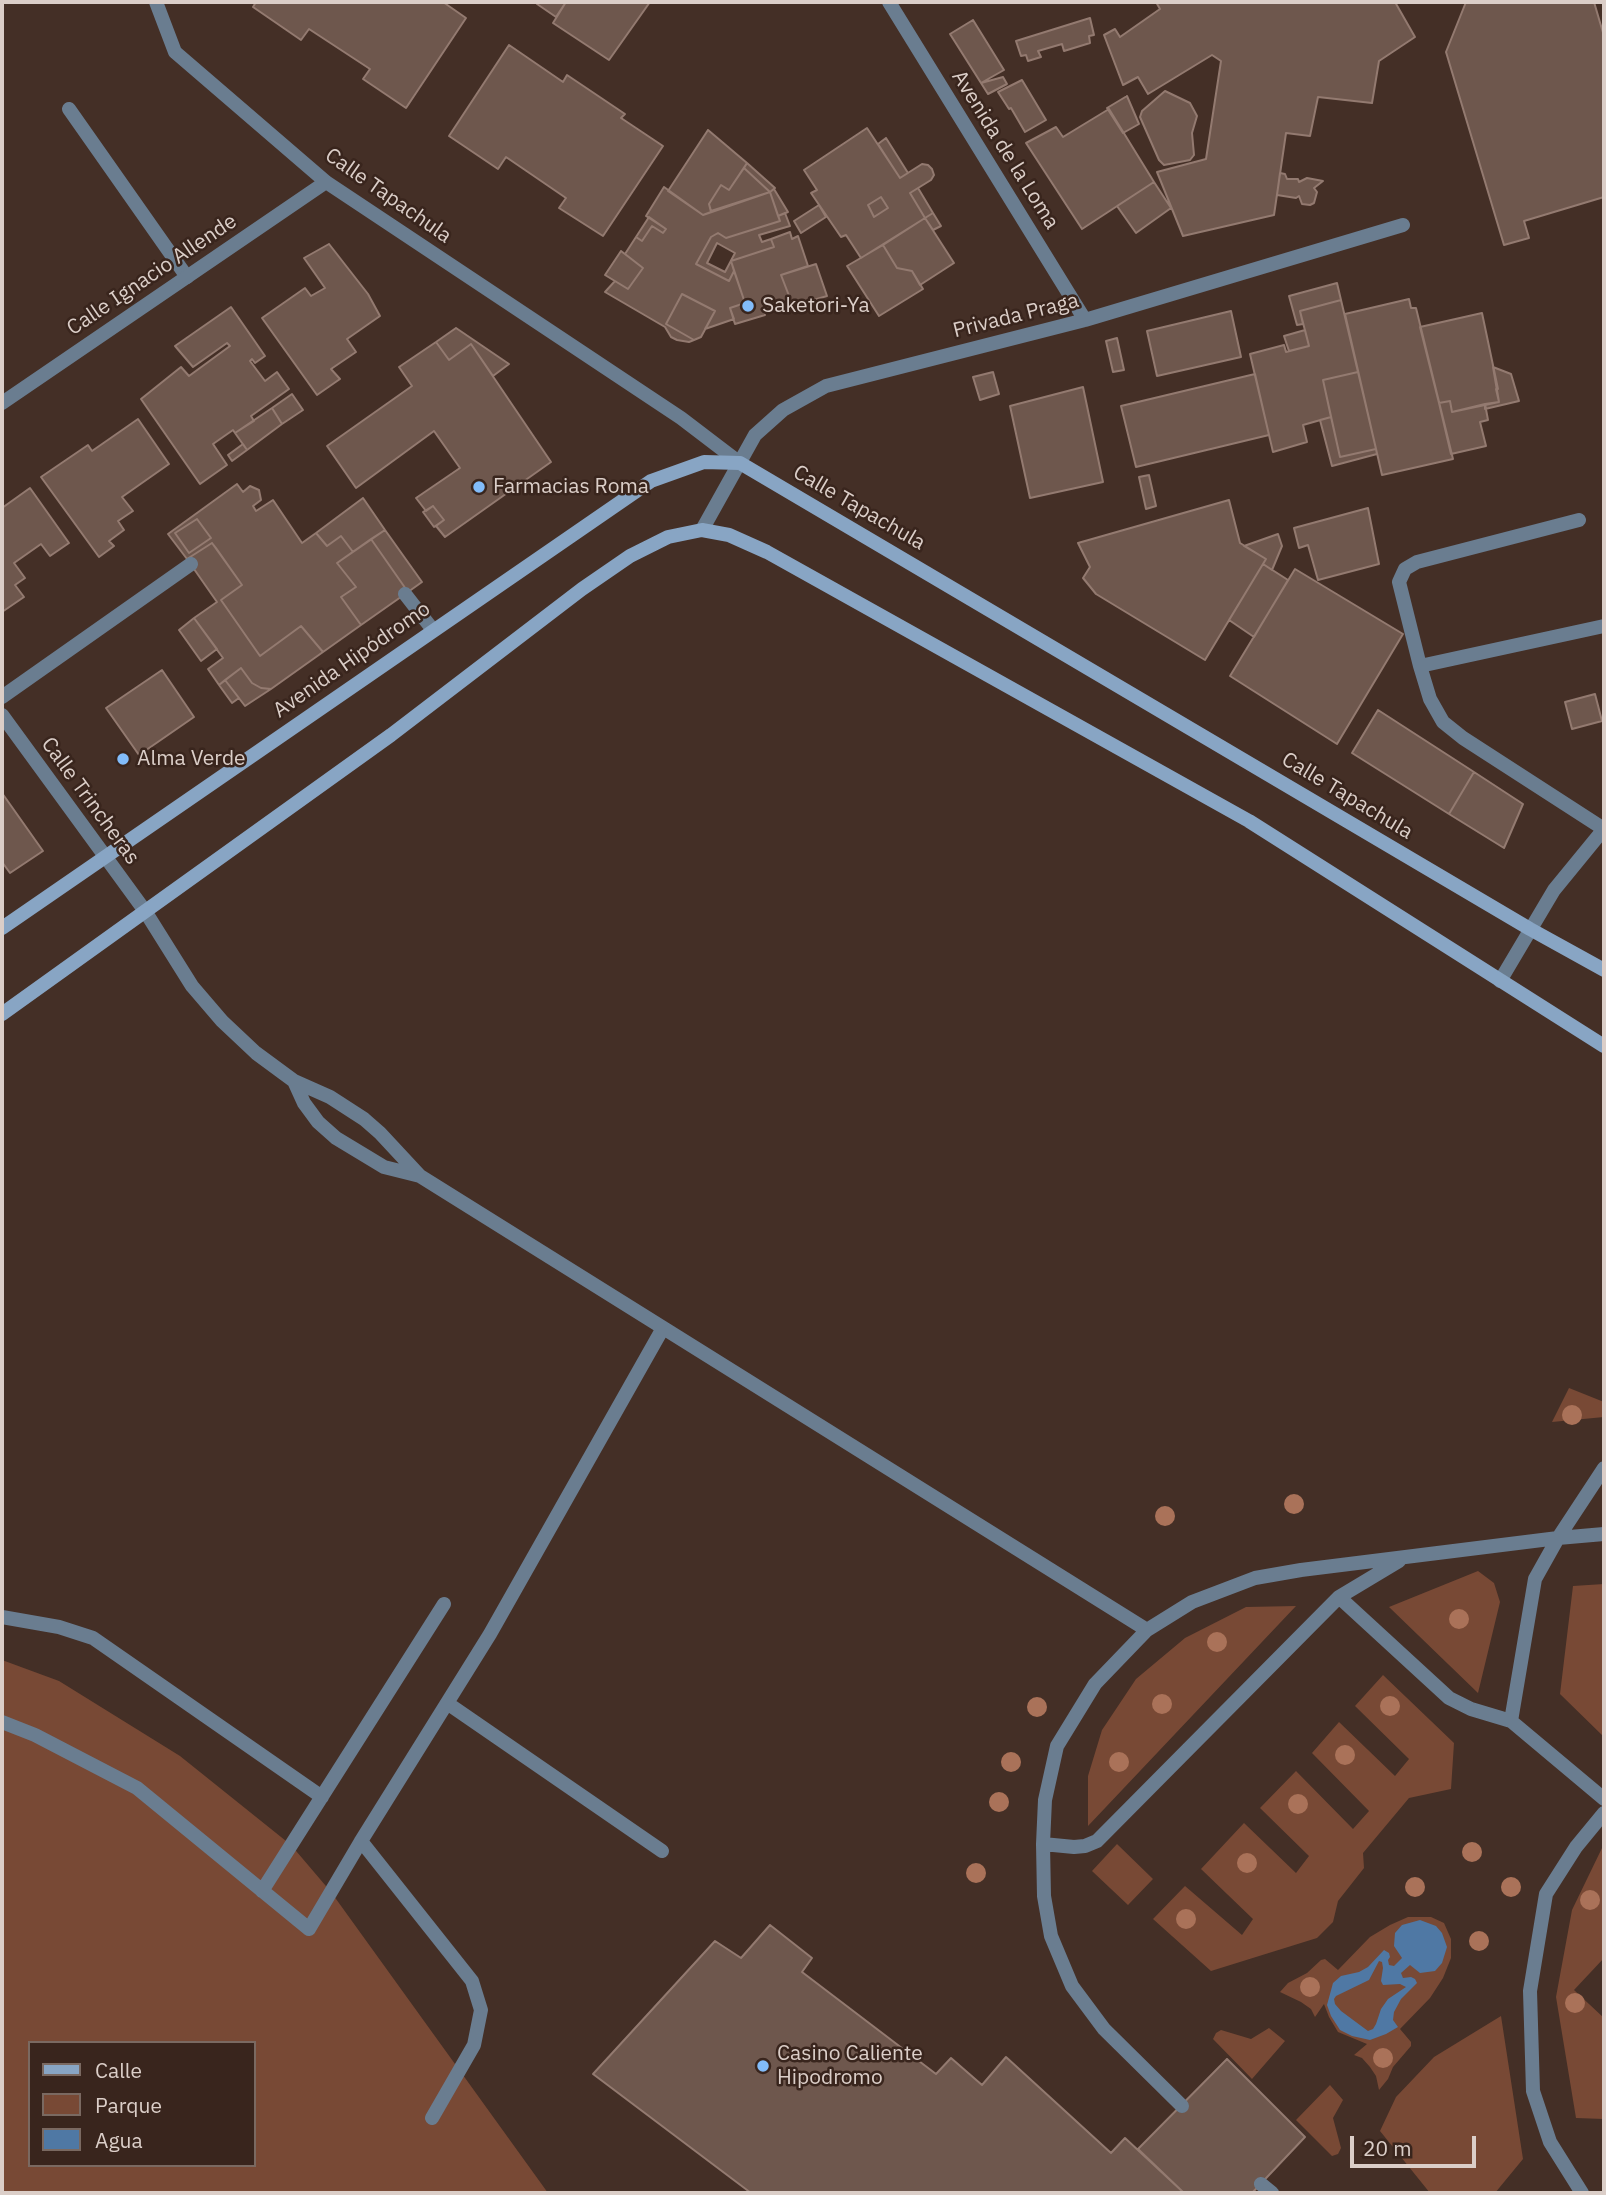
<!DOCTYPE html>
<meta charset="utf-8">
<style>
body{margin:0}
#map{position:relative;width:1606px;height:2195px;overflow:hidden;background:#442f26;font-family:"IBM Plex Sans",sans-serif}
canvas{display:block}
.frame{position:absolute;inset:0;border:4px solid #dbcec8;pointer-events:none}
.legend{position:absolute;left:28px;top:2041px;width:228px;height:126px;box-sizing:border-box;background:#39251d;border:2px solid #7a6961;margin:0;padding:9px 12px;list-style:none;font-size:21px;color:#dbcec8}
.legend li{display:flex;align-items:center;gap:14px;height:35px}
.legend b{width:35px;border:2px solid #7a6961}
.scale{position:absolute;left:1350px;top:2136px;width:126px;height:32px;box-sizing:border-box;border:4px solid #dbcec8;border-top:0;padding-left:9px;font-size:21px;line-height:24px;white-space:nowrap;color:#dbcec8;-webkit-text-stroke:5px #39251d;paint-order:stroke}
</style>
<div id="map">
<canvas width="1606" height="2195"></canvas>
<div class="frame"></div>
<ul class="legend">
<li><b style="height:9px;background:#88a5c4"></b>Calle</li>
<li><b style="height:19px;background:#784935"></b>Parque</li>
<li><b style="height:19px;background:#4f78a4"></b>Agua</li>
</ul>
<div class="scale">20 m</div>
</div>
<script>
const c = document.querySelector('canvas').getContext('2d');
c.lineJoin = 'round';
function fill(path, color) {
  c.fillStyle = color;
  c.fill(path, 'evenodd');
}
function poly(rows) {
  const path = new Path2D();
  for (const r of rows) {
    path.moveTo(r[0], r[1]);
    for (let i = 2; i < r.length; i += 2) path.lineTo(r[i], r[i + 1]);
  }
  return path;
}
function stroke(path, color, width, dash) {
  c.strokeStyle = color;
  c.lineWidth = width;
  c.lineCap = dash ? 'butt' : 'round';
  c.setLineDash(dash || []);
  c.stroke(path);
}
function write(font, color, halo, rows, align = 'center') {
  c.font = font + ' "IBM Plex Sans",sans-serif';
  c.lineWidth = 5;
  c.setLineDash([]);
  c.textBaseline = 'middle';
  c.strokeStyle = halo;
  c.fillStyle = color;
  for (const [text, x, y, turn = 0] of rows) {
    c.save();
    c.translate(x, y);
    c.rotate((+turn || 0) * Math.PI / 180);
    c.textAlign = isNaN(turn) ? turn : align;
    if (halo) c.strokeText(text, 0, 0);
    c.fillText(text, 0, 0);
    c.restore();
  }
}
const green = poly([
 [1569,1388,1604,1402,1604,1417,1552,1422],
 [1478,1571,1494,1583,1500,1602,1478,1693,1389,1607],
 [1604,1584,1604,1737,1560,1694,1573,1586],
 [1296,1606,1088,1826,1088,1776,1102,1730,1136,1679,1185,1638,1246,1607],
 [2,1660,59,1681,180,1756,291,1845,331,1892,548,2193,2,2193],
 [30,2043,254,2043,254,2165,30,2165],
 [1383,1675,1454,1743,1451,1789,1409,1798,1363,1853,1364,1868,1338,1901,1333,1922,1317,1938,1211,1971,1153,1919,1185,1886,1242,1935,1253,1919,1201,1869,1244,1823,1296,1873,1309,1856,1260,1808,1296,1771,1353,1829,1369,1811,1312,1753,1339,1722,1395,1776,1409,1759,1355,1706],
 [1117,1844,1153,1879,1128,1905,1092,1871],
 [1602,1848,1604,1850,1604,1958,1574,1990,1604,2018,1604,2119,1576,2118,1556,1997,1572,1910],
 [1408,1917,1431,1917,1444,1923,1451,1939,1451,1958,1443,1978,1430,1998,1400,2029,1411,2042,1411,2046,1393,2067,1388,2079,1379,2090,1376,2076,1370,2067,1362,2058,1354,2055,1367,2044,1338,2032,1329,2017,1324,2004,1315,2017,1311,2009,1301,2002,1280,1992,1288,1983,1307,1973,1321,1960,1325,1959,1338,1970,1370,1937,1390,1925],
 [1501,2016,1523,2159,1495,2193,1430,2193,1380,2131,1396,2097,1434,2057],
 [1269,2028,1285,2041,1252,2079,1213,2039,1216,2033,1221,2030,1251,2039],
 [1330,2085,1343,2100,1333,2118,1341,2148,1338,2154,1332,2156,1296,2120]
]);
const water = poly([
 [1420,1920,1436,1926,1442,1933,1447,1947,1442,1963,1435,1971,1420,1973,1410,1965,1401,1973,1403,1978,1411,1977,1415,1979,1417,1983,1401,1999,1394,2012,1393,2020,1398,2027,1386,2034,1370,2040,1352,2036,1340,2030,1331,2016,1327,2005,1333,1983,1341,1976,1359,1972,1368,1967,1384,1950,1389,1953,1390,1957,1388,1960,1389,1965,1394,1966,1402,1958,1394,1946,1395,1933,1402,1925],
 [1379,1961,1382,1962,1383,1968,1381,1981,1383,1985,1400,1984,1406,1987,1388,1999,1381,2009,1376,2024,1373,2029,1368,2031,1341,2011,1335,2004,1334,1999,1336,1996,1369,1980]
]);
const building = poly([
 [256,2,443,2,466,18,406,108,363,79,370,69,309,29,301,40,253,7,256,2],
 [539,2,566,2,556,17,537,4,539,2],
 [566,2,650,2,609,60,553,23,566,2],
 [1156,2,1395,2,1415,37,1379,61,1372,103,1318,97,1310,136,1286,133,1274,215,1183,236,1157,172,1206,159,1221,61,1212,55,1148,94,1138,77,1123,85,1104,35,1115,29,1120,37,1160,9,1156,2],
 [1466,2,1594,2,1604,36,1604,197,1524,221,1529,238,1504,245,1446,52,1466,2],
 [1090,18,1094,35,1089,36,1090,43,1064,51,1062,44,1038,51,1041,57,1028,61,1026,55,1021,56,1016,41,1090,18],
 [973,20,1004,70,981,83,950,34,973,20],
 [509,45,563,82,567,75,625,114,621,118,663,146,603,236,559,208,566,198,506,157,498,169,449,136,509,45],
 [1003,77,1007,84,988,94,981,83,1003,77],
 [1022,80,1046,120,1025,132,1011,108,1009,109,998,92,1022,80],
 [1165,91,1190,103,1197,116,1192,133,1194,155,1190,160,1164,165,1159,160,1140,117,1142,111,1165,91],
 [1127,96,1139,124,1123,133,1107,108,1127,96],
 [1109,109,1154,182,1082,229,1026,143,1056,127,1063,137,1109,109],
 [867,128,900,178,922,164,928,165,932,169,934,175,931,180,910,193,925,218,861,258,846,235,841,237,811,193,817,190,804,170,867,128],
 [881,197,888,208,874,217,868,205,881,197],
 [708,130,747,163,729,190,721,185,709,204,711,212,703,215,668,191,708,130],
 [886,138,908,173,900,178,878,144,886,138],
 [747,163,775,188,770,192,744,168,747,163],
 [744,168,770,192,711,211,709,204,721,185,729,190,744,168],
 [1280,173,1285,174,1287,179,1298,179,1299,182,1307,178,1323,181,1314,188,1317,192,1314,203,1310,205,1302,204,1299,196,1296,198,1277,195,1280,173],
 [1154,182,1171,208,1136,233,1117,206,1154,182],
 [664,187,703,215,770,192,780,221,726,238,718,233,711,237,696,264,729,281,734,271,745,303,730,308,734,319,705,329,715,311,682,294,666,324,694,340,689,342,677,340,671,337,665,327,605,292,615,281,628,289,643,268,625,254,636,237,642,241,652,226,663,233,666,229,646,216,664,187],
 [918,188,933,213,925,218,910,193,918,188],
 [774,189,788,212,778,216,770,192,774,189],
 [881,197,888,208,874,217,868,205,881,197],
 [819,205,826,217,801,233,794,221,819,205],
 [785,213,790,226,759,235,762,242,771,239,774,247,731,261,734,271,729,281,696,264,711,237,718,233,726,238,780,221,778,216,785,213],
 [717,243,735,253,725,272,707,263,717,243],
 [933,213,941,226,933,230,925,218,933,213],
 [649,217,666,229,663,233,652,226,642,241,636,237,649,217],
 [925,218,954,263,920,285,912,271,897,268,883,245,925,218],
 [790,232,792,239,798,236,808,266,781,275,791,301,764,309,765,315,735,324,730,308,745,303,731,261,774,247,771,239,790,232],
 [329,244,368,294,380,316,347,339,356,352,331,369,340,379,317,395,262,318,305,288,311,296,325,288,304,258,329,244],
 [883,245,897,268,912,271,923,289,879,316,847,266,883,245],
 [621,251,643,268,628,289,605,275,621,251],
 [816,264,827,296,793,306,781,275,816,264],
 [1337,283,1341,300,1300,311,1303,324,1297,325,1289,296,1337,283],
 [682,294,715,311,701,337,694,340,666,324,682,294],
 [1409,299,1411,308,1416,308,1453,459,1382,475,1345,314,1409,299],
 [1341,300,1358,372,1323,380,1331,417,1303,425,1307,442,1273,452,1250,354,1284,345,1286,352,1309,346,1300,311,1341,300],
 [231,307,265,356,255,363,252,359,250,361,265,381,277,372,289,389,251,416,254,421,235,433,233,430,213,444,227,465,200,484,141,399,181,367,189,376,230,346,227,343,193,367,175,346,231,307],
 [1231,311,1241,357,1157,376,1147,331,1231,311],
 [1482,313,1498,389,1496,389,1499,402,1452,412,1450,401,1439,403,1420,327,1482,313],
 [456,328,509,364,493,376,471,344,449,360,436,342,456,328],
 [1305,330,1309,346,1289,351,1284,336,1305,330],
 [1117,338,1124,370,1113,372,1106,341,1117,338],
 [436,342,449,360,471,344,551,462,445,537,436,526,444,520,433,506,426,511,416,498,460,468,434,431,356,488,327,446,412,386,399,367,436,342],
 [1493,367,1511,374,1519,401,1485,409,1485,404,1499,402,1493,367],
 [993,372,999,394,980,400,973,377,993,372],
 [1358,372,1376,449,1340,457,1323,380,1358,372],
 [1255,374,1269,435,1136,467,1121,406,1255,374],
 [1083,387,1103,482,1030,498,1010,406,1083,387],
 [1083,387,1103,482,1030,498,1010,406,1083,387],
 [1083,387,1103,482,1030,498,1010,406,1083,387],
 [292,394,303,410,282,424,272,408,292,394],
 [1450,401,1452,412,1485,404,1488,420,1480,422,1486,446,1451,454,1439,403,1450,401],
 [272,408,282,424,247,450,235,433,272,408],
 [1331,417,1340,457,1376,449,1377,454,1332,466,1320,420,1331,417],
 [138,419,169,464,122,497,133,511,118,521,124,530,109,541,114,546,99,557,41,477,88,445,92,451,138,419],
 [243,444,247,450,232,461,228,455,243,444],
 [1149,475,1156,506,1146,509,1139,477,1149,475],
 [237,484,243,492,250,486,259,490,261,500,253,506,256,511,273,500,302,543,316,533,327,546,341,536,353,552,337,563,356,587,341,597,361,625,323,652,301,626,260,656,221,600,242,585,216,548,212,543,187,559,168,534,237,484],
 [197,519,211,538,189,553,175,533,197,519],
 [30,488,69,543,50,556,41,544,14,563,25,578,15,585,24,597,2,612,2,508,30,488],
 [363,498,385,530,353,552,341,536,327,546,316,533,363,498],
 [1229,500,1240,543,1266,559,1205,660,1096,594,1083,578,1090,567,1078,543,1229,500],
 [433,506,444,520,434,527,423,512,433,506],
 [1368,508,1379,564,1318,580,1308,545,1299,548,1294,528,1368,508],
 [197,519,211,538,189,553,175,533,197,519],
 [385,530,422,582,408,592,371,539,385,530],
 [1278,534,1282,546,1272,570,1263,564,1266,559,1244,546,1278,534],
 [371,539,408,592,361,625,341,597,356,587,337,563,371,539],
 [212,543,242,585,221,600,260,656,301,626,323,652,271,689,261,688,252,683,241,668,219,685,208,669,223,658,194,618,217,602,187,559,212,543],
 [1263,564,1288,580,1254,637,1229,620,1263,564],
 [1295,569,1403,634,1337,744,1230,676,1295,569],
 [194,618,217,649,201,661,179,630,194,618],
 [241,668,252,683,261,688,271,689,245,706,225,680,241,668],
 [162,670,194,717,139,755,106,708,162,670],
 [225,680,239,698,232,703,219,685,225,680],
 [1595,694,1602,721,1572,729,1565,702,1595,694],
 [1378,710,1474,772,1449,814,1352,753,1378,710],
 [1474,772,1523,804,1504,848,1449,814,1474,772],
 [2,793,43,851,10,873,2,862,2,793],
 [770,1925,812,1958,802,1972,936,2074,951,2058,982,2085,1006,2057,1111,2153,1125,2138,1184,2193,751,2193,593,2074,715,1941,741,1958,770,1925],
 [1227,2059,1305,2137,1252,2193,1184,2193,1138,2149,1227,2059]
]);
const service = poly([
 [69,109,187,277],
 [405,594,433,630],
 [1420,666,1399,582,1405,569,1417,562,1579,520],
 [2,697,191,564],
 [1604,829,1463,738,1443,722,1430,699,1420,666,1604,626],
 [145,911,192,986,222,1021,256,1053,294,1081,330,1097,364,1119,380,1133,420,1176,1147,1630],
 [1500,981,1554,890,1604,829],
 [294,1081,304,1103,318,1122,336,1138,384,1167,420,1176],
 [1604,1534,1558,1538,1535,1579,1511,1721,1604,1799],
 [1339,1597,1449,1698,1471,1709,1511,1721],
 [2,1617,59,1627,93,1638,322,1797],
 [447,1703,662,1851],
 [2,1722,35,1735,137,1788,309,1929,361,1841,490,1634,663,1328],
 [361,1841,472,1981,481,2010,474,2045,432,2118],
 [1043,1844,1074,1847,1085,1846,1097,1841,1339,1597,1399,1561],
 [262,1891,444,1604],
 [1182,2106,1104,2029,1072,1986,1051,1936,1044,1896,1043,1844,1045,1800,1057,1746,1095,1684,1147,1630,1192,1602,1255,1578,1301,1570,1558,1538,1604,1468],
 [1261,2184,1272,2193],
 [1582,2193,1550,2142,1533,2091,1530,1991,1546,1894,1576,1847,1604,1813]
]);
const minor = poly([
 [156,2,175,52,326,182,681,418,740,463],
 [889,2,1085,320],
 [2,403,326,182],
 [702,530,755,435,783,410,826,386,1085,320,1403,225],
 [2,715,145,911]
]);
const secondary = poly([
 [2,928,651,481,704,462,740,463,1530,929,1604,970],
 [2,1014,391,735,582,589,630,556,668,537,702,530,729,535,767,552,1249,821,1604,1046]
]);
const trees = [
 [1572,1415],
 [1294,1504],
 [1165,1516],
 [1459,1619],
 [1217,1642],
 [1162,1704],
 [1390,1706],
 [1037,1707],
 [1345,1755],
 [1011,1762],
 [1119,1762],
 [999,1802],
 [1298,1804],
 [1472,1852],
 [1247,1863],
 [976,1873],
 [1415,1887],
 [1511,1887],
 [1590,1900],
 [1186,1919],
 [1479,1941],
 [1310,1987],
 [1575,2003],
 [1383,2058]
];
const markers = [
 [748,306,7,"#82bcfa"],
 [479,487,7,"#82bcfa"],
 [123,759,7,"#82bcfa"],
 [763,2066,7,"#82bcfa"]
];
const streetNames = [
 ["Avenida de la Loma",1005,150,58],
 ["Calle Tapachula",388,196,35],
 ["Calle Ignacio Allende",152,275,-34],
 ["Privada Praga",1016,316,-14],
 ["Calle Tapachula",859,508,30],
 ["Avenida Hipódromo",352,660,-35],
 ["Calle Tapachula",1347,796,31],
 ["Calle Trincheras",90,801,54]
];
const poiNames = [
 ["Saketori-Ya",762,306],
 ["Farmacias Roma",493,487],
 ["Alma Verde",137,759],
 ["Casino Caliente",777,2054],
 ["Hipodromo",777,2078]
];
fill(green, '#784935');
fill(water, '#4f78a4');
fill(building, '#6e574d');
stroke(building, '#937a70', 2);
stroke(service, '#6a7d90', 14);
stroke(minor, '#6a7d90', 14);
stroke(secondary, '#88a5c4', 14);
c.fillStyle = '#aa7259';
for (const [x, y] of trees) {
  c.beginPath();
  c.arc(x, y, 10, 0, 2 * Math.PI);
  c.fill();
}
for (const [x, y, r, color] of markers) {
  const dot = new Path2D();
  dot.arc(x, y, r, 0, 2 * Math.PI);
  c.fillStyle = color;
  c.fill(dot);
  stroke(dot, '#39251d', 2.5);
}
write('21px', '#dbcec8', '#39251d', streetNames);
write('21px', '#dbcec8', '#39251d', poiNames, 'left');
</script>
